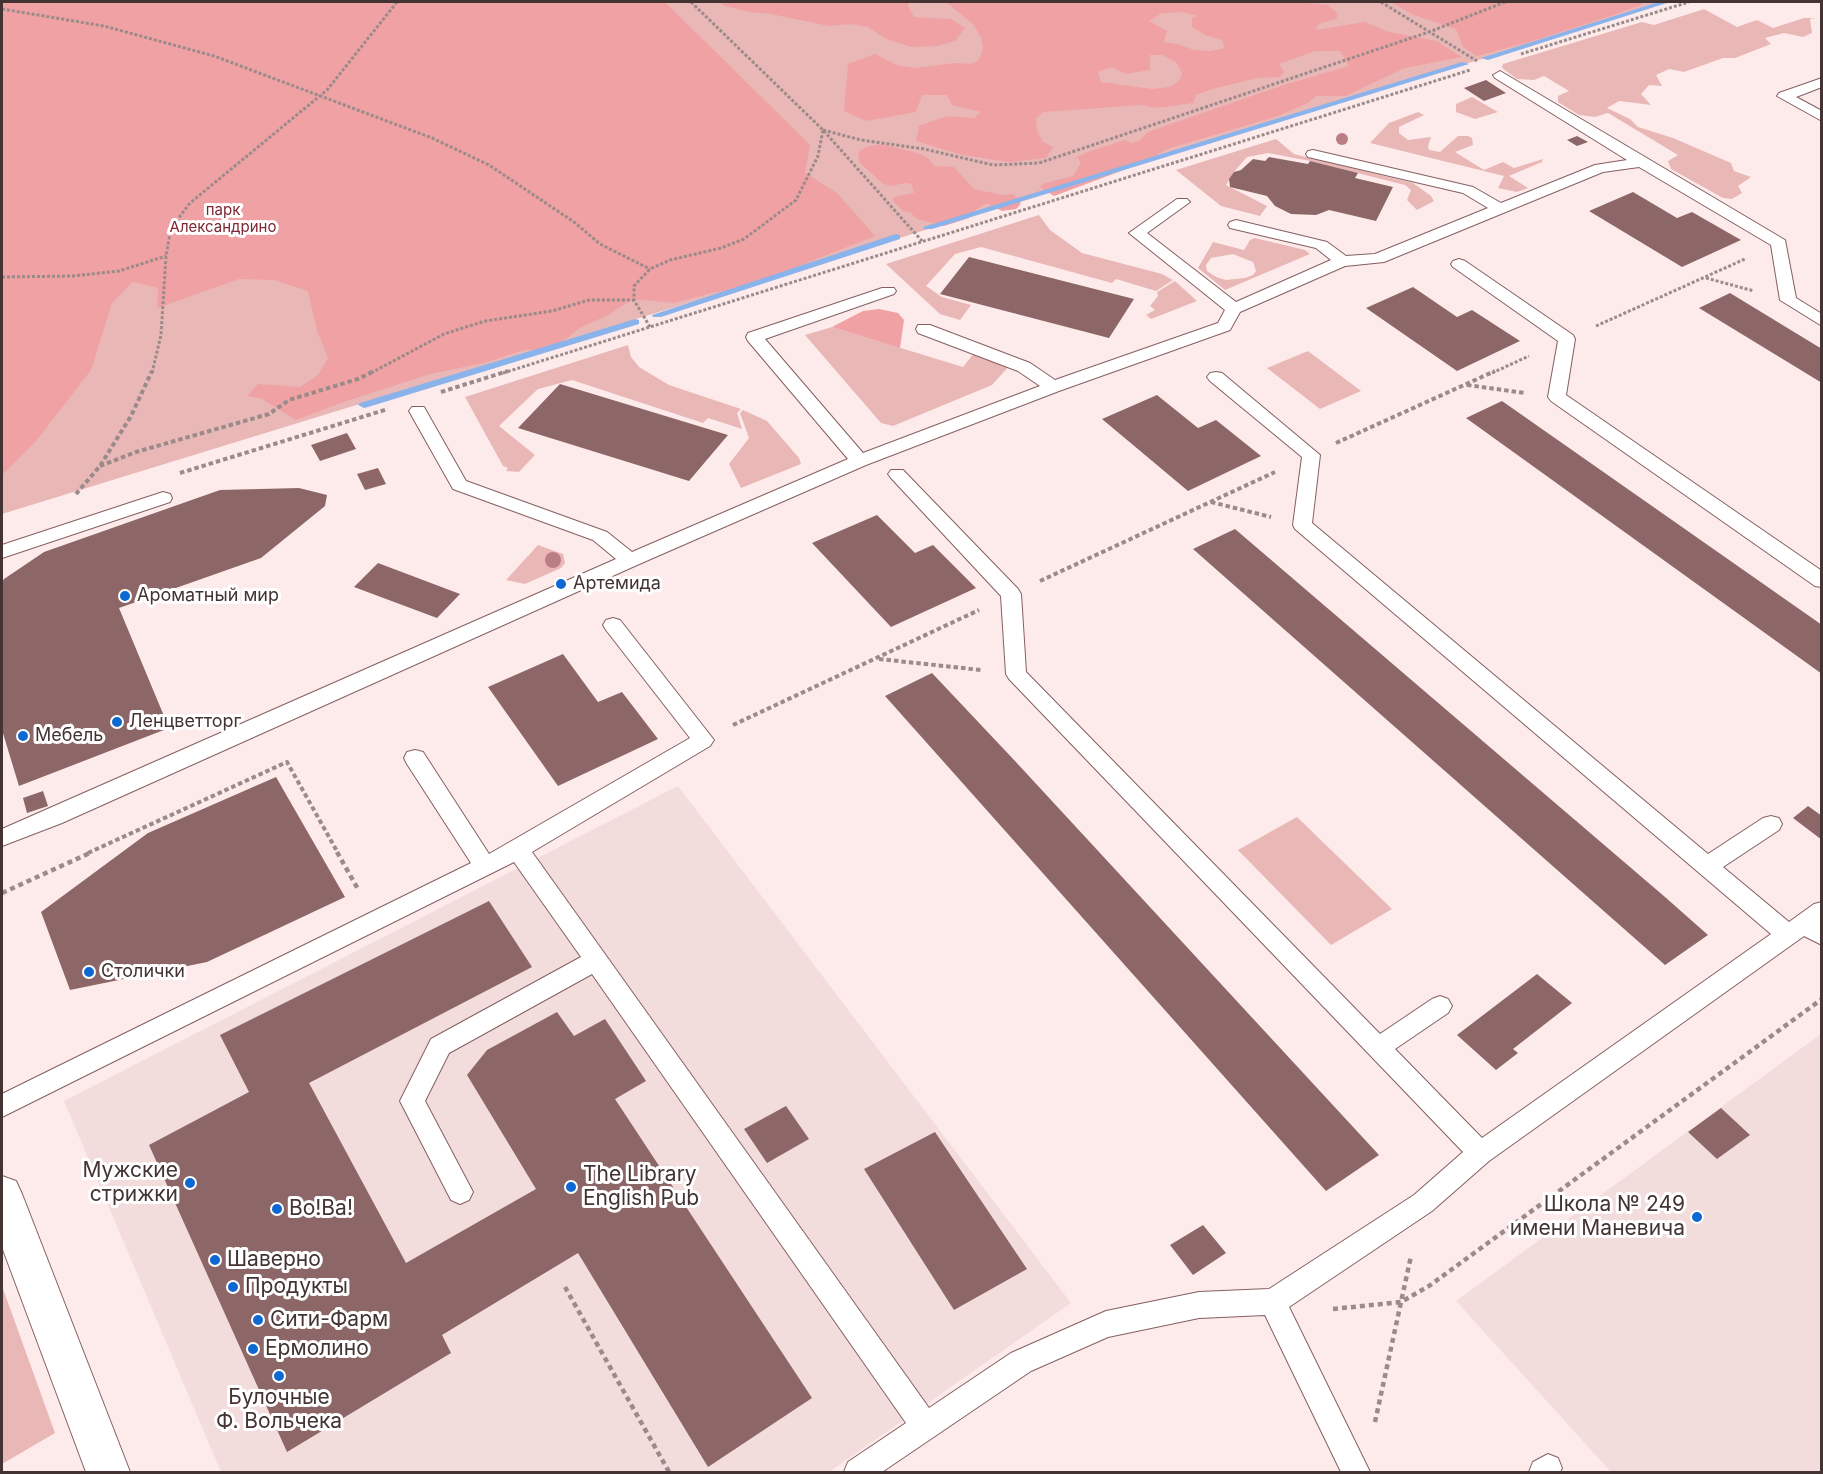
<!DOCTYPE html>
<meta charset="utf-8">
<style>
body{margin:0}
#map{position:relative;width:1823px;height:1474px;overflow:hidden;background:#fdebeb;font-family:Inter,sans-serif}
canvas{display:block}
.frame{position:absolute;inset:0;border:3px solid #433;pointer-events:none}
</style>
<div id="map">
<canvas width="1823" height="1474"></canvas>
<div class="frame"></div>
</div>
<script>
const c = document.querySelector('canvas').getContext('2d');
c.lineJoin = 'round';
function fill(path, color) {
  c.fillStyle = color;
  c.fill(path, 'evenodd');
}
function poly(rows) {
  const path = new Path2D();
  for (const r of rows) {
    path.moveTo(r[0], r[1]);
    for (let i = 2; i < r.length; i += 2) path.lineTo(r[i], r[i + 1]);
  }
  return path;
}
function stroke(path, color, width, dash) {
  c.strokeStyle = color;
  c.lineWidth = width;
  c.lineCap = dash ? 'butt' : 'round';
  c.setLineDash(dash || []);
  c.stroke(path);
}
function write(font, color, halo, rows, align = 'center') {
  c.font = font + ' Inter,sans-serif';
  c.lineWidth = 6;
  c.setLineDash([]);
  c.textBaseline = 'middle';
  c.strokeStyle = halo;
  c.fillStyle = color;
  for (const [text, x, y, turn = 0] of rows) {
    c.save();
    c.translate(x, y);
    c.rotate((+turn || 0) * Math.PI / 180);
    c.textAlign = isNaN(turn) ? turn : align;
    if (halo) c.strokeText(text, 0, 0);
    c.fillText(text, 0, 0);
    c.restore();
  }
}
const built = poly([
 [678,786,1071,1303,829,1472,221,1472,64,1101],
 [1821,1034,1821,1472,1611,1472,1456,1301]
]);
const green = poly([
 [2,2,1667,2,2,514],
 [1704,9,1737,27,1757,20,1773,28,1804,18,1815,18,1810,19,1812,33,1803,37,1784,33,1765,38,1771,44,1735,58,1723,58,1684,72,1669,69,1656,75,1662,86,1649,85,1641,94,1651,105,1619,101,1607,108,1630,119,1638,127,1673,138,1731,163,1734,171,1751,177,1738,186,1742,193,1732,199,1723,198,1671,169,1668,161,1678,155,1608,113,1595,117,1579,115,1558,102,1558,96,1569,91,1544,76,1534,80,1517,79,1502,68,1503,64,1642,22,1654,25],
 [1472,97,1498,112,1475,119,1456,112,1456,104],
 [1418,112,1424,115,1399,127,1399,133,1408,140,1431,137,1428,146,1429,150,1440,152,1458,136,1468,136,1472,138,1473,145,1455,152,1484,170,1503,162,1514,168,1543,159,1542,162,1509,176,1528,188,1517,192,1498,188,1504,176,1370,143,1389,123],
 [1276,139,1294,154,1413,183,1431,196,1434,201,1417,210,1407,200,1411,190,1405,185,1310,161,1268,153,1247,157,1234,172,1226,185,1267,206,1260,216,1221,206,1176,170],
 [1039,215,1050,230,1082,253,1162,274,1173,280,1156,291,1116,279,1112,283,981,247,955,254,926,286,942,297,971,305,960,320,940,314,886,264],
 [1255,238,1305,250,1310,254,1225,290,1198,268,1213,242,1244,250,1250,240],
 [1233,254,1253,262,1256,271,1253,275,1245,278,1226,280,1216,277,1207,271,1206,265,1211,258],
 [1175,281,1197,301,1151,319,1146,315,1155,310,1150,306,1158,296,1157,292],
 [832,327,963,367,974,353,1010,365,992,385,893,426,881,423,805,335],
 [628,345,631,357,639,367,669,385,741,409,737,413,742,429,708,418,703,423,572,380,538,389,499,426,535,455,519,472,506,471,508,468,503,466,465,397],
 [1308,351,1361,391,1320,409,1267,368],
 [743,410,767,421,799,458,801,464,741,488,729,464,749,438,740,413],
 [538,545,563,554,565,563,561,568,525,584,506,580],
 [1297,817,1392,909,1331,945,1238,850],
 [2,1286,55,1433,2,1464]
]);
const forest = poly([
 [2,2,665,2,810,145,805,173,837,193,875,236,738,290,716,292,674,303,633,299,608,315,580,328,566,339,545,349,524,350,484,363,430,374,341,403,296,420,260,398,247,396,258,384,300,387,318,375,328,358,317,331,308,291,274,280,239,279,157,308,158,288,133,282,112,303,91,370,36,441,2,475],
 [720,2,909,2,908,6,914,17,951,19,965,28,955,41,937,46,912,47,886,39,868,27,851,24,829,26,771,14,749,12,723,5],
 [946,2,1299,2,1328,5,1338,14,1336,19,1319,24,1315,30,1365,22,1389,32,1436,41,1462,57,1405,68,1345,96,1316,96,1308,103,1278,116,1170,148,1137,165,1054,196,1040,187,1045,183,1073,176,1081,163,1077,157,1088,152,1125,140,1132,143,1139,141,1148,132,1284,85,1349,66,1340,51,1315,51,1279,64,1284,72,1279,77,1257,78,1212,89,1196,95,1193,103,1157,108,1141,105,1043,112,1036,119,1037,130,1043,142,1053,147,1046,158,1010,162,962,155,916,141,919,126,947,116,974,118,981,112,952,105,947,95,922,95,916,112,866,121,844,111,848,64,875,54,897,65,915,68,956,63,971,64,979,60,983,49,981,37,973,24],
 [1182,12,1198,16,1192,18,1192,27,1205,35,1222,40,1225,48,1210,51,1194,50,1177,44,1164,42,1167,31,1149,21,1162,13],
 [1150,55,1162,55,1177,63,1182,73,1180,80,1170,87,1152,89,1101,82,1098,72,1112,67,1126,74,1150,70],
 [1390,2,1642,2,1641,5,1614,15,1529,42,1477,56,1463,47,1456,29,1414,15],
 [882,144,920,154,928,158,934,166,954,167,974,189,1002,195,1012,194,1021,200,1020,205,1016,209,1002,211,986,203,970,214,969,218,944,226,917,219,910,212,903,211,893,201,893,198,898,196,914,193,911,184,906,183,890,186,882,183,859,162,858,152,866,147],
 [879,309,898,313,904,320,900,348,832,327,863,311]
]);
const stream = poly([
 [1659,2,1670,2,1488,60,1481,58,1659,2],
 [1462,62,1469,64,932,229,924,229,923,227,1462,62],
 [896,234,900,235,900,239,661,317,653,317,652,315,896,234],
 [635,319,639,320,639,324,368,407,364,408,358,405,360,403,635,319]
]);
const building = poly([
 [1486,80,1506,93,1484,101,1464,88],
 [1577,136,1588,142,1577,146,1567,140],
 [1269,157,1308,164,1310,161,1358,173,1355,178,1393,187,1376,221,1329,210,1316,215,1291,214,1275,206,1267,196,1230,187,1229,179,1234,172,1241,170,1253,159,1265,161],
 [1633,192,1677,218,1692,212,1741,240,1682,267,1589,211],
 [969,257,1134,299,1109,338,940,294],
 [1413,287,1457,317,1472,310,1520,341,1457,371,1366,308],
 [1730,293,1822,349,1822,383,1699,308],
 [560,384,728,435,689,481,518,428],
 [1157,395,1198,428,1216,420,1261,456,1188,491,1102,419],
 [1502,401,1822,625,1822,674,1466,418],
 [347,433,356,449,320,461,311,445],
 [378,468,386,484,365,490,357,474],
 [299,488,327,495,325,506,261,558,119,608,169,728,19,786,2,730,2,582,4,579,44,552,220,490],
 [877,515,915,553,933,545,976,588,891,627,812,543],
 [1235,529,1665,897,1708,935,1665,965,1193,549],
 [378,563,460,594,437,618,354,587],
 [563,654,598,702,622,692,658,739,558,786,488,687],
 [932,673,1015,761,1379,1155,1326,1191,885,696],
 [276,777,345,897,207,962,70,990,41,912,148,833],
 [43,791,48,806,27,813,23,798],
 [1808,806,1822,816,1822,840,1793,818],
 [489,901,532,967,309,1083,406,1263,536,1189,467,1075,487,1050,557,1012,574,1036,605,1019,646,1081,615,1099,812,1398,708,1467,578,1253,442,1335,451,1353,287,1452,149,1145,249,1092,220,1035],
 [1537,974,1572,1003,1513,1049,1518,1053,1496,1070,1457,1035],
 [786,1106,809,1139,767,1163,744,1129],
 [1721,1108,1750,1135,1717,1159,1688,1132],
 [935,1132,1027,1269,954,1310,864,1169],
 [1203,1225,1226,1253,1193,1275,1170,1245]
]);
const pathFar2 = poly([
 [691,2,823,130,922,241],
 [1381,2,1477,61],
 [2,9,104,26,214,56,432,138,489,165,574,222,600,244,650,269],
 [1521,54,1689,2],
 [823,130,861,140,924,149,993,165,1039,163,1429,32,1505,2],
 [2,277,73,276,119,271,166,256],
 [1706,278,1754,291],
 [1596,326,1745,259],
 [650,327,634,300,634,286,650,269,670,260,721,248,744,239,796,200,818,156,823,130],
 [152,373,161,335,166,256,171,228,190,203,327,90,397,2],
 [371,373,444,334,485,321,552,311,589,300,634,300],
 [503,373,1470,70],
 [1492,373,1529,356]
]);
const pathFar1 = poly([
 [1467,385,1525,393],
 [441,392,508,371],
 [1336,443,1495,371],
 [100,466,136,452,269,414,289,400,358,379,374,371],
 [180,473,388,409],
 [76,494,100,466,131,416,152,371],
 [1211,502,1271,517],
 [1040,581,1275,472],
 [879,659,981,670],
 [733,725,979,610],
 [88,853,287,762,338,853]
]);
const path = poly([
 [337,852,359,891],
 [2,893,92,852],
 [565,1287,669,1472],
 [1333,1309,1401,1302,1429,1286,1822,999],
 [1375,1422,1411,1256]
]);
const service = poly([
 [1500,71,1785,240,1796,298,1822,314,1822,326,1780,300,1771,245,1639,167,1603,172,1384,262,1345,266,1240,312,1230,330,1059,391,866,465,637,565,62,823,2,846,2,829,616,559,593,540,453,489,409,411,412,407,424,407,466,481,607,532,632,552,848,459,748,341,746,337,748,333,882,288,894,288,896,291,894,294,765,339,863,453,1040,386,1018,371,918,333,916,329,918,325,930,325,1030,363,1055,380,1218,323,1225,310,1129,233,1177,199,1187,199,1190,202,1147,233,1236,302,1331,260,1316,248,1230,228,1228,225,1230,222,1236,220,1327,242,1346,256,1375,254,1488,208,1463,193,1308,157,1306,154,1308,151,1313,150,1473,187,1501,203,1595,165,1627,160,1495,78,1493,75,1500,71],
 [1822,78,1822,87,1796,97,1822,111,1822,121,1777,96,1779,93,1822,78],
 [1459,259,1465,261,1573,335,1575,339,1566,395,1822,571,1822,587,1815,586,1551,401,1548,397,1558,341,1453,267,1451,264,1453,261,1459,259],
 [1216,372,1222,373,1320,455,1312,523,1708,854,1763,818,1771,816,1779,818,1782,824,1779,830,1723,867,1789,922,1814,904,1822,902,1822,945,1804,936,1489,1161,1432,1211,1289,1307,1370,1472,1341,1472,1265,1315,1199,1318,1108,1337,1031,1371,882,1472,844,1472,848,1462,906,1423,592,974,449,1053,425,1101,473,1192,469,1200,460,1204,451,1200,400,1101,431,1039,581,957,514,862,2,1117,2,1094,471,863,407,764,404,758,407,752,415,750,423,752,489,854,690,738,606,630,603,625,606,620,613,618,620,620,714,740,710,746,532,852,929,1408,1011,1353,1106,1311,1199,1292,1269,1289,1414,1195,1463,1152,1009,679,1006,674,1001,596,891,478,888,474,891,470,903,470,1018,589,1021,594,1026,672,1380,1034,1432,999,1440,996,1448,999,1452,1006,1448,1013,1395,1049,1482,1138,1771,934,1295,529,1293,525,1302,457,1210,381,1207,377,1210,373,1216,372],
 [163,492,170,494,172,498,170,502,2,558,2,545,163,492],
 [1548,1454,1558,1458,1562,1468,1560,1472,1529,1472,1533,1462,1548,1454]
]);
const minor = poly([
 [2,1176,16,1181,22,1194,130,1472,86,1472,2,1247,2,1176]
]);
const trees = [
 [1342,139,6],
 [553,560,8]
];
const markers = [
 [561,584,6,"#0d68d1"],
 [125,596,6,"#0d68d1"],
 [117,722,6,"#0d68d1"],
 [23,736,6,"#0d68d1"],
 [89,972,6,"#0d68d1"],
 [190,1183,6,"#0d68d1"],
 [571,1187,6,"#0d68d1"],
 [277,1209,6,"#0d68d1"],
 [1697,1217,6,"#0d68d1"],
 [215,1260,6,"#0d68d1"],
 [233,1287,6,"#0d68d1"],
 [258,1320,6,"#0d68d1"],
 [253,1349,6,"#0d68d1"],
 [279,1376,6,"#0d68d1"]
];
const farParknames = [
 ["парк",223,210],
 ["Александрино",223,227]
];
const poiNames = [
 ["Артемида",573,584],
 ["Ароматный мир",137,596],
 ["Ленцветторг",129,722],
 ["Мебель",35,736],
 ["Столички",101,972]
];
const nearPoinames = [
 ["Мужские",178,1171,"right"],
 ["стрижки",178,1195,"right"],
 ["The Library",583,1175],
 ["English Pub",583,1199],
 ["Школа № 249",1685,1205,"right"],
 ["имени Маневича",1685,1229,"right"],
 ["Во!Ва!",289,1209],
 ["Шаверно",227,1260],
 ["Продукты",245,1287],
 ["Сити-Фарм",270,1320],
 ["Ермолино",265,1349],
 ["Булочные",279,1398,"center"],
 ["Ф. Вольчека",279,1422,"center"]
];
fill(built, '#f2dcdc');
fill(green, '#eab7b7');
fill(forest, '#efa1a3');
fill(stream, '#8ab3eb');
fill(building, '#8d6767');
stroke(service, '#855f60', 2);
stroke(minor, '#855f60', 2);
stroke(pathFar2, '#9b8a8a', 3, [3, 2]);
stroke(pathFar1, '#9b8a8a', 4, [4.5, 3]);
stroke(path, '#9b8a8a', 4.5, [5, 4]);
fill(service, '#fff');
fill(minor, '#fff');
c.fillStyle = '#b87e84';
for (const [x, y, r] of trees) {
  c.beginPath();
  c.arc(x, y, r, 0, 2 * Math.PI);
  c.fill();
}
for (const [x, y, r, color] of markers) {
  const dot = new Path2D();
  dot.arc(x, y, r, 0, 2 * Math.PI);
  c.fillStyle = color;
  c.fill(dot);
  stroke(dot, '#fff', 2);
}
write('15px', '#7f2530', '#fff', farParknames);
write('18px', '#433', '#fff', poiNames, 'left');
write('21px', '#433', '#fff', nearPoinames, 'left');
</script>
